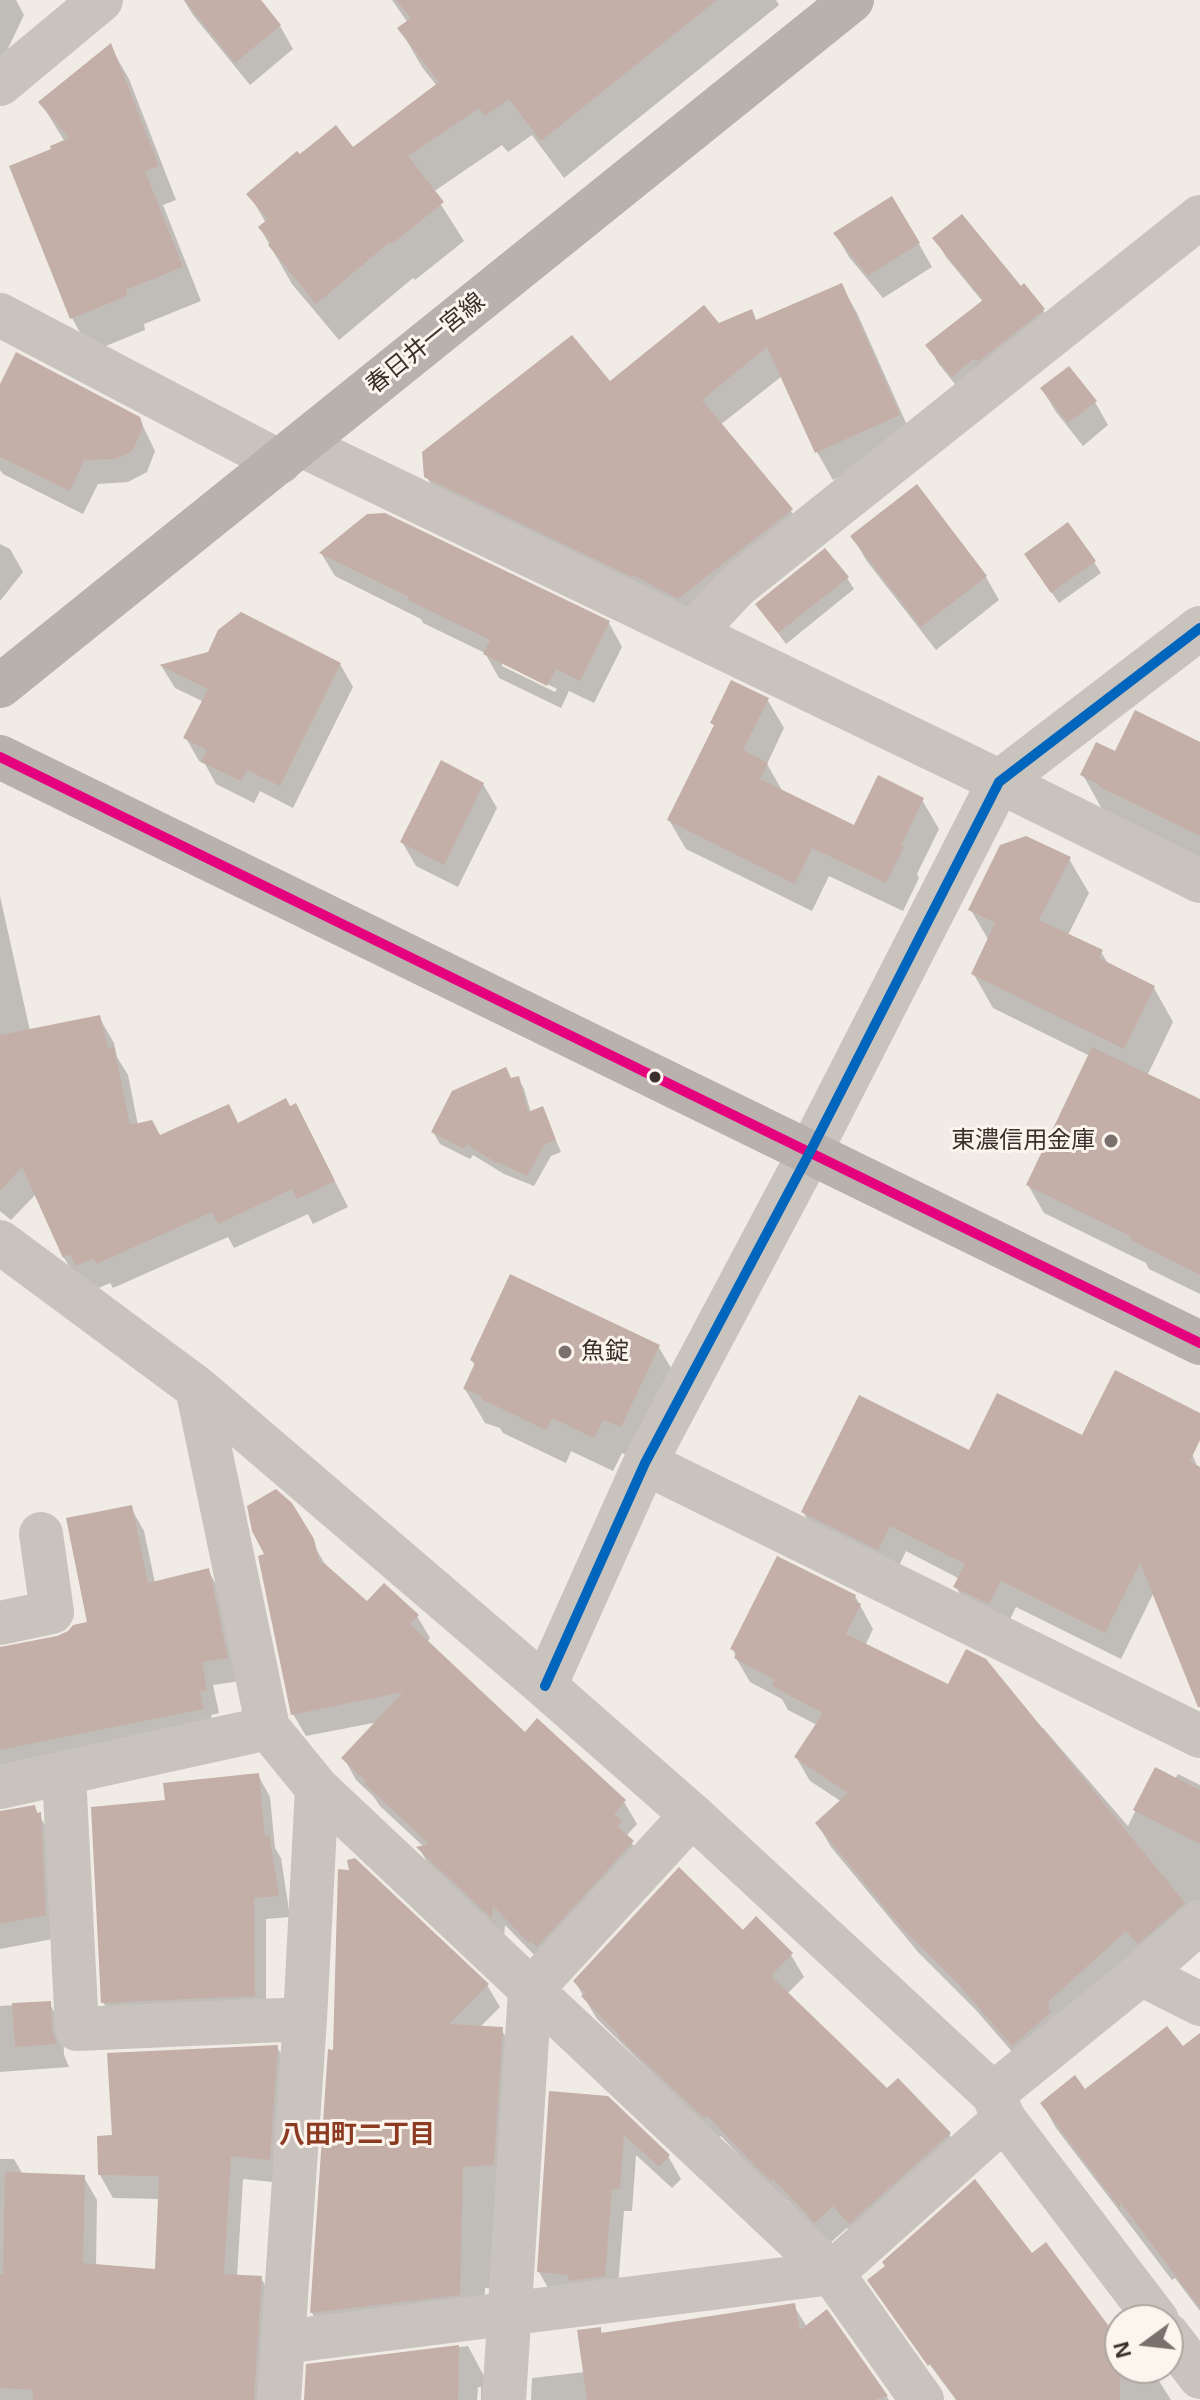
<!DOCTYPE html>
<meta charset="utf-8">
<style>
body{margin:0}
#map{position:relative;width:1200px;height:2400px;overflow:hidden;background:#f0ebe5;font-family:Arial,sans-serif}
canvas{display:block}
.north{position:absolute;left:1104px;top:2304px;width:80px;height:80px;box-sizing:border-box;background:#fbf5ee;border:2px solid #aea6a0;border-radius:50%;rotate:255deg;font-size:22px;font-weight:700;line-height:32px;text-align:center;color:#3b302b}
.north::after{content:'';display:block;margin:auto;width:28px;height:36px;background:#7a716c;clip-path:polygon(50% 0,100% 100%,50% 72%,0 100%)}
</style>
<div id="map">
<canvas width="1200" height="2400"></canvas>
<div class="north">N</div>
</div>
<script>
const c = document.querySelector('canvas').getContext('2d');
c.lineJoin = 'round';
function fill(path, color) {
  c.fillStyle = color;
  c.fill(path, 'evenodd');
}
function poly(rows) {
  const path = new Path2D();
  for (const r of rows) {
    path.moveTo(r[0], r[1]);
    for (let i = 2; i < r.length; i += 2) path.lineTo(r[i], r[i + 1]);
  }
  return path;
}
function stroke(path, color, width, dash) {
  c.strokeStyle = color;
  c.lineWidth = width;
  c.lineCap = dash ? 'butt' : 'round';
  c.setLineDash(dash || []);
  c.stroke(path);
}
function write(font, color, halo, rows, align = 'center') {
  c.font = font + ' Arial,"Noto Sans JP",sans-serif';
  c.lineWidth = 6;
  c.setLineDash([]);
  c.textBaseline = 'middle';
  c.strokeStyle = halo;
  c.fillStyle = color;
  for (const [text, x, y, turn = 0] of rows) {
    c.save();
    c.translate(x, y);
    c.rotate((+turn || 0) * Math.PI / 180);
    c.textAlign = isNaN(turn) ? turn : align;
    if (halo) c.strokeText(text, 0, 0);
    c.fillText(text, 0, 0);
    c.restore();
  }
}
const shadow = poly([
 [0,0,16,0,24,15,0,65],
 [184,0,259,0,280,26,293,49,250,85,193,15],
 [392,0,776,0,779,5,564,178,532,135,508,152,502,145,433,192,464,241,415,280,413,278,339,340,292,284,260,228,266,223,249,194,299,157,353,150,437,86,422,67,400,29,408,23],
 [110,46,129,79,176,200,163,205,201,301,144,324,145,330,91,352,72,318,53,151,65,142,41,103],
 [835,233,919,244,932,267,883,298,849,257],
 [935,238,1020,289,1043,310,1053,328,963,394,938,363,928,345,983,302,946,257],
 [841,285,857,313,915,443,833,480,817,452,782,376,720,425,791,511,807,538,695,626,443,504,426,476,609,384,718,326,757,322],
 [0,388,139,418,155,451,147,472,128,482,98,484,83,514,3,474,0,470],
 [1042,389,1095,402,1108,425,1083,446,1056,412],
 [853,537,986,577,999,600,936,650,866,560],
 [0,544,10,549,23,572,0,601],
 [321,553,609,623,622,647,594,703,569,691,561,708,499,678,485,653,423,623,421,619,335,576],
 [502,661,557,689,555,692,502,666],
 [1094,562,1101,573,1059,603,1033,566],
 [847,578,854,589,786,644,757,604],
 [209,654,340,664,353,687,293,808,260,791,254,803,216,784,205,764,199,761,186,738,204,702,175,688,162,667],
 [767,699,784,728,767,764,783,792,855,828,922,800,939,829,917,874,919,878,903,911,829,876,812,911,686,849,669,820,715,727,713,723],
 [1200,745,1200,859,1102,809,1083,775,1116,754],
 [483,784,497,808,458,887,416,866,402,842],
 [1069,859,1089,893,1068,935,1101,952,1109,965,1154,988,1173,1022,1147,1076,1200,1101,1200,1294,1149,1269,1146,1263,1044,1213,1028,1185,1090,1056,993,1008,973,973,989,941,971,910],
 [0,896,30,1031,99,1017,114,1043,117,1057,128,1075,138,1125,160,1138,239,1125,310,1132,348,1207,313,1224,308,1214,234,1248,228,1237,113,1288,110,1283,92,1291,78,1281,63,1256,36,1194,11,1220,0,1211],
 [518,1078,524,1089,531,1113,542,1108,561,1152,551,1156,534,1186,504,1174,473,1155,470,1159,440,1144,433,1132,511,1080],
 [658,1346,678,1380,641,1460,622,1453,613,1471,571,1451,566,1463,503,1433,500,1428,485,1423,465,1389,475,1366,472,1360],
 [1181,1425,1200,1474,1200,1702,1154,1592,1121,1659,1016,1607,1005,1630,971,1614,956,1587,960,1579,906,1551,894,1576,819,1539,803,1512,970,1453],
 [291,1504,327,1568,368,1604,417,1616,430,1638,427,1642,525,1734,624,1802,637,1824,627,1835,645,1865,543,1964,505,1925,504,1938,431,1869,419,1848,424,1847,380,1806,374,1797,356,1780,344,1758,378,1722,306,1736,293,1714,267,1555],
 [131,1508,144,1531,155,1583,208,1570,221,1593,240,1681,213,1685,219,1713,211,1715,215,1732,0,1777,0,1650,58,1638,89,1623],
 [855,1596,873,1629,865,1646,1042,1729,1043,1728,1128,1826,1156,1769,1175,1779,1178,1774,1200,1785,1200,1926,1027,2069,976,2010,918,1952,831,1847,817,1823,842,1802,810,1781,796,1757,817,1725,788,1710,782,1699,750,1682,736,1658,733,1649],
 [258,1775,270,1797,275,1848,281,1858,290,1917,266,1919,266,2018,115,2024,103,2002,167,1801],
 [34,1807,53,1838,58,1938,0,1949,0,1813],
 [743,1933,791,1955,804,1977,787,1994,887,2091,949,2134,962,2157,863,2246,847,2228,829,2244,787,2200,785,2202,772,2191,721,2136,718,2139,597,2019,575,1982],
 [487,1985,500,2007,479,2028,501,2029,514,2051,499,2289,485,2288,484,2315,325,2335,312,2313,330,2052],
 [49,2003,63,2026,64,2055,69,2067,0,2072,0,2006],
 [277,2047,290,2070,283,2183,243,2179,237,2277,261,2278,275,2302,268,2400,0,2400,0,2159,14,2159,23,2175,83,2176,97,2200,96,2266,157,2271,160,2199,113,2198,100,2175,114,2137],
 [1200,2073,1200,2311,1175,2278,1172,2280,1056,2128,1042,2103,1084,2091],
 [607,2098,668,2156,681,2179,672,2188,636,2155,632,2211,624,2211,617,2299,552,2295,539,2272],
 [1032,2256,1120,2345,1120,2368,1151,2368,1171,2400,956,2400,894,2316],
 [794,2306,807,2327,827,2312,889,2400,531,2400,532,2378,585,2372,600,2329,603,2335],
 [468,2346,485,2378,488,2400,481,2400,481,2387,478,2387,477,2400,306,2400,308,2366]
]);
const building = poly([
 [184,0,261,0,281,25,235,63],
 [396,0,717,0,541,141,509,99,485,116,479,108,408,156,444,202,392,244,390,242,316,304,268,245,271,242,258,227,268,219,246,194,297,151,300,154,336,125,353,147,439,82,397,28,411,18],
 [111,43,159,166,145,171,183,267,126,290,127,296,70,319,9,166,51,149,50,146,69,138,38,102],
 [892,196,920,243,868,276,833,233],
 [962,214,1021,286,1024,283,1045,309,979,361,973,359,952,377,925,345,983,300,932,238],
 [842,283,900,415,815,453,767,347,702,400,793,509,678,599,633,575,632,577,424,477,422,452,572,335,610,381,704,305,719,323,752,309,756,320],
 [16,352,140,417,143,426,134,448,128,454,114,459,84,460,70,491,0,457,0,384],
 [1069,366,1097,401,1068,423,1040,388],
 [917,484,987,576,921,627,850,536],
 [385,513,610,621,580,681,556,669,547,686,483,654,490,640,408,600,409,597,319,553,367,514],
 [1068,522,1096,561,1051,593,1024,554],
 [825,548,849,577,778,633,755,604],
 [241,612,341,663,280,786,247,770,241,781,201,762,207,750,183,738,208,689,159,665,208,652,218,630],
 [731,680,769,698,743,750,768,763,760,779,854,825,878,775,924,798,901,846,904,847,886,883,812,848,795,884,667,820,714,725,710,723],
 [1135,710,1200,742,1200,836,1098,786,1098,784,1080,775,1096,742,1115,751],
 [441,760,484,783,444,865,400,842],
 [1026,836,1071,857,1039,920,1103,950,1099,958,1155,986,1124,1049,971,974,995,923,968,910,1000,845],
 [100,1015,108,1048,114,1047,130,1125,152,1120,160,1135,229,1104,238,1123,286,1098,290,1106,296,1103,335,1181,297,1199,292,1189,218,1224,212,1212,96,1264,94,1258,76,1266,70,1254,63,1258,22,1167,0,1191,0,1035],
 [1092,1047,1200,1099,1200,1275,1131,1240,1132,1237,1026,1185],
 [506,1067,511,1078,519,1076,528,1112,543,1106,556,1140,545,1144,527,1176,498,1162,496,1163,466,1144,464,1149,431,1132,452,1091],
 [510,1274,660,1345,621,1427,603,1420,594,1438,552,1418,546,1430,481,1399,482,1396,463,1389,475,1363,470,1360],
 [1115,1370,1200,1413,1200,1440,1190,1461,1200,1467,1200,1707,1198,1707,1140,1563,1105,1633,1001,1581,989,1604,953,1587,965,1564,890,1526,878,1550,801,1512,859,1395,969,1450,997,1393,1082,1435],
 [276,1489,292,1503,314,1539,320,1564,324,1563,367,1601,384,1583,419,1615,410,1624,525,1732,537,1718,626,1800,614,1814,622,1821,617,1826,634,1841,537,1947,531,1941,529,1943,493,1906,492,1919,416,1847,429,1844,364,1783,366,1781,341,1758,403,1692,291,1715,258,1556,264,1554,252,1531,247,1506],
 [132,1505,148,1583,209,1568,228,1658,202,1662,207,1690,200,1692,204,1709,0,1750,0,1647,57,1636,68,1631,73,1625,87,1622,66,1518],
 [777,1556,856,1595,854,1600,861,1604,846,1634,948,1684,966,1649,986,1659,1185,1903,1138,1944,1126,1931,1048,2002,1050,2005,1048,2007,1051,2012,1012,2046,960,1986,902,1928,815,1823,848,1793,794,1757,823,1713,772,1686,775,1680,734,1658,737,1652,730,1649],
 [1155,1767,1200,1790,1200,1844,1133,1810],
 [259,1773,265,1838,269,1834,279,1896,254,1898,255,1996,101,2003,91,1807,165,1800,163,1783],
 [35,1805,37,1813,41,1812,46,1915,0,1924,0,1811],
 [355,1858,489,1984,449,2024,503,2027,494,2165,463,2167,460,2295,310,2313,328,2049,333,2050,338,1869,349,1870,347,1860],
 [679,1867,743,1930,756,1916,793,1953,771,1976,887,2088,898,2078,951,2133,849,2224,833,2206,815,2223,773,2179,771,2181,757,2168,707,2115,704,2118,617,2036,620,2036,581,1996,585,1993,573,1981],
 [51,2001,52,2030,57,2044,15,2047,12,2003],
 [1167,2026,1183,2046,1200,2033,1200,2308,1120,2202,1120,2208,1040,2103,1075,2075,1085,2089],
 [278,2045,270,2160,231,2156,224,2274,262,2276,254,2400,33,2400,33,2390,0,2388,0,2274,3,2274,5,2172,85,2175,83,2263,155,2269,159,2176,98,2175,97,2136,112,2135,107,2053],
 [549,2091,608,2096,670,2155,659,2167,624,2135,620,2189,612,2189,605,2276,569,2281,568,2275,537,2272],
 [975,2179,1032,2253,1046,2242,1120,2341,1120,2400,957,2400,930,2364,928,2366,867,2280,885,2266,882,2262],
 [795,2303,800,2330,827,2309,888,2396,875,2400,587,2400,577,2330,601,2327,601,2333],
 [459,2345,458,2400,304,2400,306,2364]
]);
const minor = poly([
 [0,84,101,0],
 [0,315,280,462],
 [301,445,966,765,1200,881],
 [693,633,737,586,1200,217],
 [0,1242,197,1388,545,1686,692,1815,993,2094,1004,2119,1157,2320],
 [197,1388,268,1728],
 [645,1463,1200,1736],
 [0,1623,52,1612,41,1534],
 [545,1686,645,1463,810,1152,999,782,1200,628],
 [64,1774,77,2029,305,2019],
 [0,1787,268,1728,317,1788,832,2273,922,2400],
 [1141,1974,1200,2004],
 [993,2094,1141,1974,1200,1922],
 [1168,2335,1200,2377],
 [283,2342,832,2273,1004,2119],
 [279,2400,305,2019,317,1788],
 [504,2400,530,1991,692,1815]
]);
const major = poly([
 [0,686,852,0],
 [0,757,1200,1343]
]);
const bus1 = poly([
 [0,757,1200,1343]
]);
const bus2 = poly([
 [545,1686,645,1463,810,1152,999,782,1200,628]
]);
const markers = [
 [655,1077,7,"#3b302b"],
 [1111,1141,8,"#7a716c"],
 [565,1352,8,"#7a716c"]
];
const streetNames = [
 ["春日井一宮線",426,344,-39]
];
const poiNames = [
 ["東濃信用金庫",1095,1141],
 ["魚錠",581,1352,"left"]
];
const neighbourhoodNames = [
 ["八田町二丁目",357,2136]
];
fill(shadow, '#0003');
fill(building, '#c3afa7');
stroke(minor, '#c9c3be', 44);
stroke(major, '#b8b1ad', 44);
stroke(bus1, '#e5007d', 10);
stroke(bus2, '#0065bd', 10);
for (const [x, y, r, color] of markers) {
  const dot = new Path2D();
  dot.arc(x, y, r, 0, 2 * Math.PI);
  c.fillStyle = color;
  c.fill(dot);
  stroke(dot, '#fbf5ee', 3);
}
write('24px', '#3b302b', '#fbf5ee', streetNames);
write('24px', '#3b302b', '#fbf5ee', poiNames, 'right');
write('bold 26px', '#8c3b22', '#fbf5ee', neighbourhoodNames);
</script>
